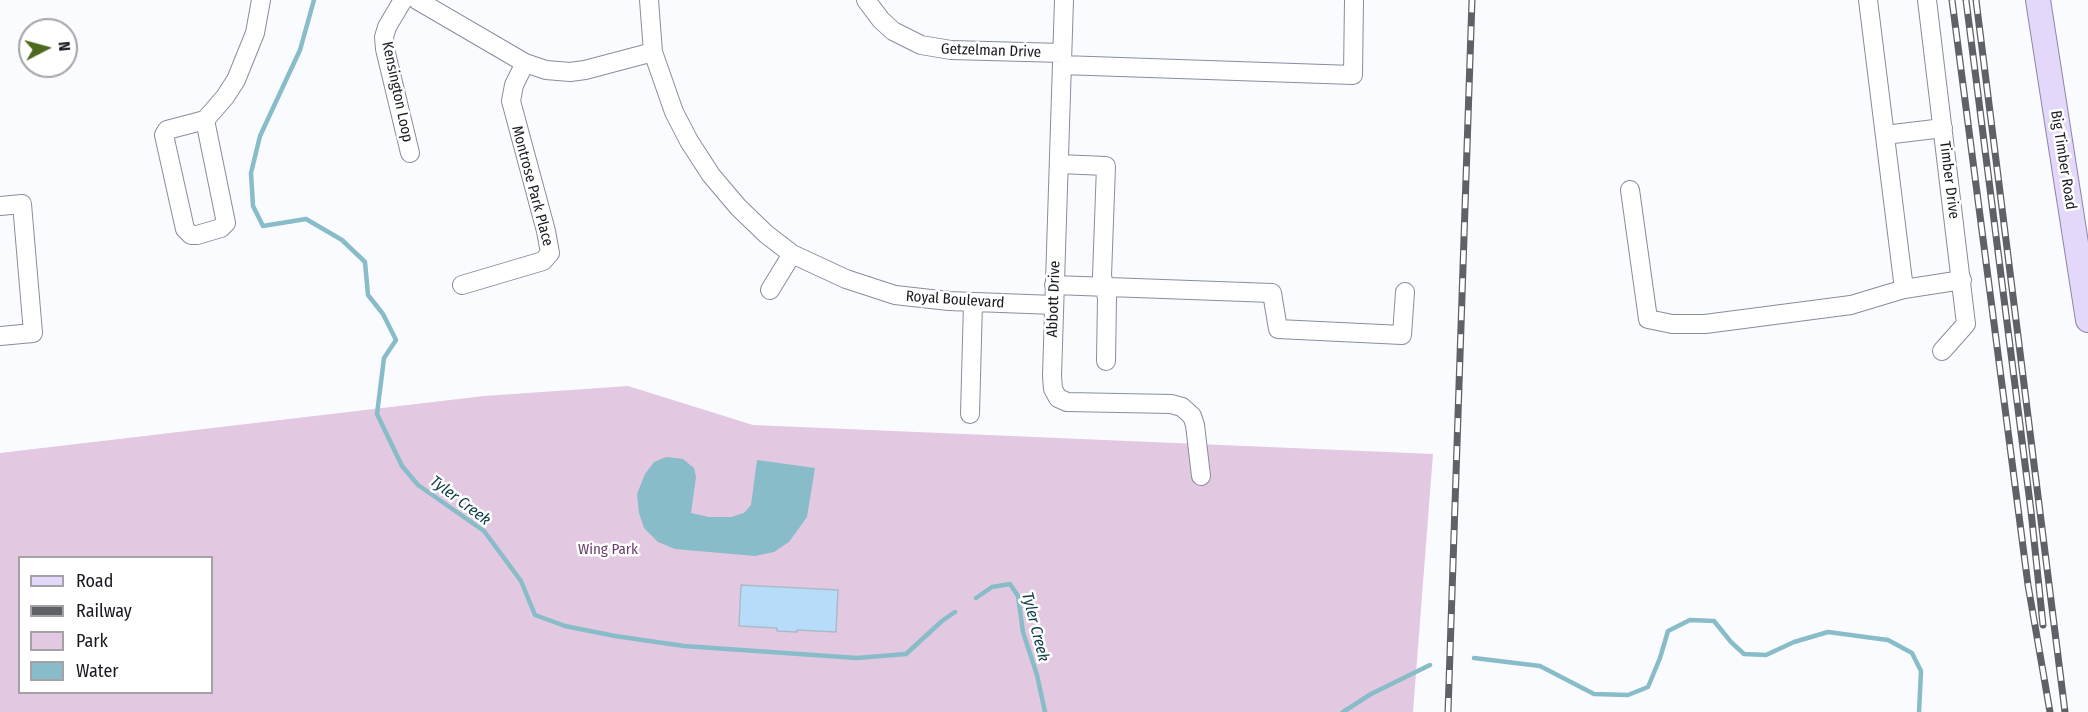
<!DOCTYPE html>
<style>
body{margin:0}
#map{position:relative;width:2088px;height:712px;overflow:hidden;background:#fafbff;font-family:"Fira Sans Condensed",sans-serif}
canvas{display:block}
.legend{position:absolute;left:18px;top:556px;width:195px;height:138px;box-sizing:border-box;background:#fff;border:2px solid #a3a3a6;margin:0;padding:8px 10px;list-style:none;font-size:18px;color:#181a20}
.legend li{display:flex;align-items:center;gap:12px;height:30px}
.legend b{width:30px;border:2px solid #a3a3a6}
.north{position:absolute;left:18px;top:18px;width:60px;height:60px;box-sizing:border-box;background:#fff;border:2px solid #a3a3a6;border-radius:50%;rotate:84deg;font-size:16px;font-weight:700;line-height:24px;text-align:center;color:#181a20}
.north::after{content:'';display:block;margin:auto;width:21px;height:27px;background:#4c6a1e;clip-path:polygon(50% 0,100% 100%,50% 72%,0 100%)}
</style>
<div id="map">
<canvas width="2088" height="712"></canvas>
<ul class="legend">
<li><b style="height:8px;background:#e3d7fa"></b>Road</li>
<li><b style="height:8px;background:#5f6166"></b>Railway</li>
<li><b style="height:16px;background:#e2c9e1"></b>Park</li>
<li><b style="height:16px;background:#88bcc8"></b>Water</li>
</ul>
<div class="north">N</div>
</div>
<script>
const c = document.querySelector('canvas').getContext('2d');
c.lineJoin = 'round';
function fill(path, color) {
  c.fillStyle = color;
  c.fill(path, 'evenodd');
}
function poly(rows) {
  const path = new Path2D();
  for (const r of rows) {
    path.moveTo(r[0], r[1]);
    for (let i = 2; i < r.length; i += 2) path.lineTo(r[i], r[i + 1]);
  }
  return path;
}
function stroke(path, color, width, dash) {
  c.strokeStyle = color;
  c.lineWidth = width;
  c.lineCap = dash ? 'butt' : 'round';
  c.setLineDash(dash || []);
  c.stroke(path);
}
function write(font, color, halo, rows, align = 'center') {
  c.font = font + ' "Fira Sans Condensed",sans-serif';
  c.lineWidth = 5;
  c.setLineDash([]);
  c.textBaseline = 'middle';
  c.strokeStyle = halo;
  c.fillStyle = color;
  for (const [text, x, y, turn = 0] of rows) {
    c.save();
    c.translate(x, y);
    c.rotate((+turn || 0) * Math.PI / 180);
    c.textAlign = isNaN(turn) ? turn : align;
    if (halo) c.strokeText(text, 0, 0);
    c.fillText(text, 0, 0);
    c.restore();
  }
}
const green = poly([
 [628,386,753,425,1433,454,1413,712,0,712,0,453,484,396],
 [20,558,212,558,212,692,20,692]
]);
const water = poly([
 [666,457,683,459,694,468,696,477,691,513,709,517,731,517,744,513,751,505,757,460,815,468,807,517,789,542,774,552,755,556,675,549,658,542,644,528,639,513,637,494,645,474,654,462]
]);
const stream = poly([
 [314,0,300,50,260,136,251,173,253,206,263,226,306,219,342,240,365,262,368,295,383,314,396,340,384,358,377,414,402,466,418,485,484,531,521,581,535,615,565,626,615,636,684,646,857,658,906,654,942,621,955,612],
 [976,598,992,587,1010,584,1018,596,1023,632,1037,675,1045,712],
 [1474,658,1540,666,1594,694,1628,695,1648,687,1660,658,1668,631,1690,620,1714,621,1731,642,1744,654,1766,655,1794,642,1828,632,1888,640,1912,653,1921,671,1919,712],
 [1343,712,1371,694,1430,665]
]);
const building = poly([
 [741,585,838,590,836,632,797,630,797,632,777,631,777,628,739,626,741,585]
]);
const minor = poly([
 [403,0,387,27,384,37,385,49,410,153],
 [417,0,525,63,546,70,570,72,585,70,653,52],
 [649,0,653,52,674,112,689,141,711,175,738,207,766,234,792,254,770,290],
 [866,0,881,20,893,31,921,45,951,50,1062,53],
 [1064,0,1052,376,1053,389,1058,398,1067,402,1171,404,1182,407,1192,416,1195,425,1201,476],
 [1868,0,1904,289,1962,280],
 [1927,0,1966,324,1942,351],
 [1062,65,1353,75,1354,0],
 [205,120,226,223,221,228,197,235,191,235,185,229,164,135,167,130,205,120],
 [205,120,225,97,236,80,255,33,261,0],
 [1885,135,1943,128],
 [1059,164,1106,166,1102,276,1107,298,1106,361],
 [1630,190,1648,319,1672,324,1705,324,1851,305,1904,289],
 [0,206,22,204,33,333,0,336],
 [792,254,846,279,895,295,949,301,1054,305],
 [462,285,543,261,550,253,546,231,511,101,514,85,525,63],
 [1054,285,1272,293,1278,329,1402,335,1405,292],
 [970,414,973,303]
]);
const major = poly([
 [2038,0,2088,320]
]);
const rail = poly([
 [1952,0,2028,585,2050,712],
 [1966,0,2031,511,2043,625],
 [1976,0,2065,712],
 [1448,712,1472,0]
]);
const streetNames = [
 ["Getzelman Drive",991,51,2],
 ["Kensington Loop",397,92,78],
 ["Big Timber Road",2063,160,81],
 ["Timber Drive",1949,180,83],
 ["Montrose Park Place",532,186,75],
 ["Abbott Drive",1054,299,-88],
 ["Royal Boulevard",955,300,4]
];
const parkNames = [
 ["Wing Park",608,550]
];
const waterNames = [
 ["Tyler Creek",460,501,37],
 ["Tyler Creek",1035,627,76]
];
fill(green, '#e2c9e1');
fill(water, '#88bcc8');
stroke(stream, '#88bcc8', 4.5);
fill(building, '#b7dcfa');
stroke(building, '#abbac7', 1.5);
stroke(minor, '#878d9d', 20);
stroke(major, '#9084ab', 26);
stroke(minor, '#fff', 18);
stroke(major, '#e3d7fa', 24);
stroke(rail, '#5f6166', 7);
stroke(rail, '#fff', 4.5, [14]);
write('15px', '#181a20', '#fff', streetNames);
write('15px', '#6c406b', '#fff', parkNames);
write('italic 16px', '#0a3b45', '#fff', waterNames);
</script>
